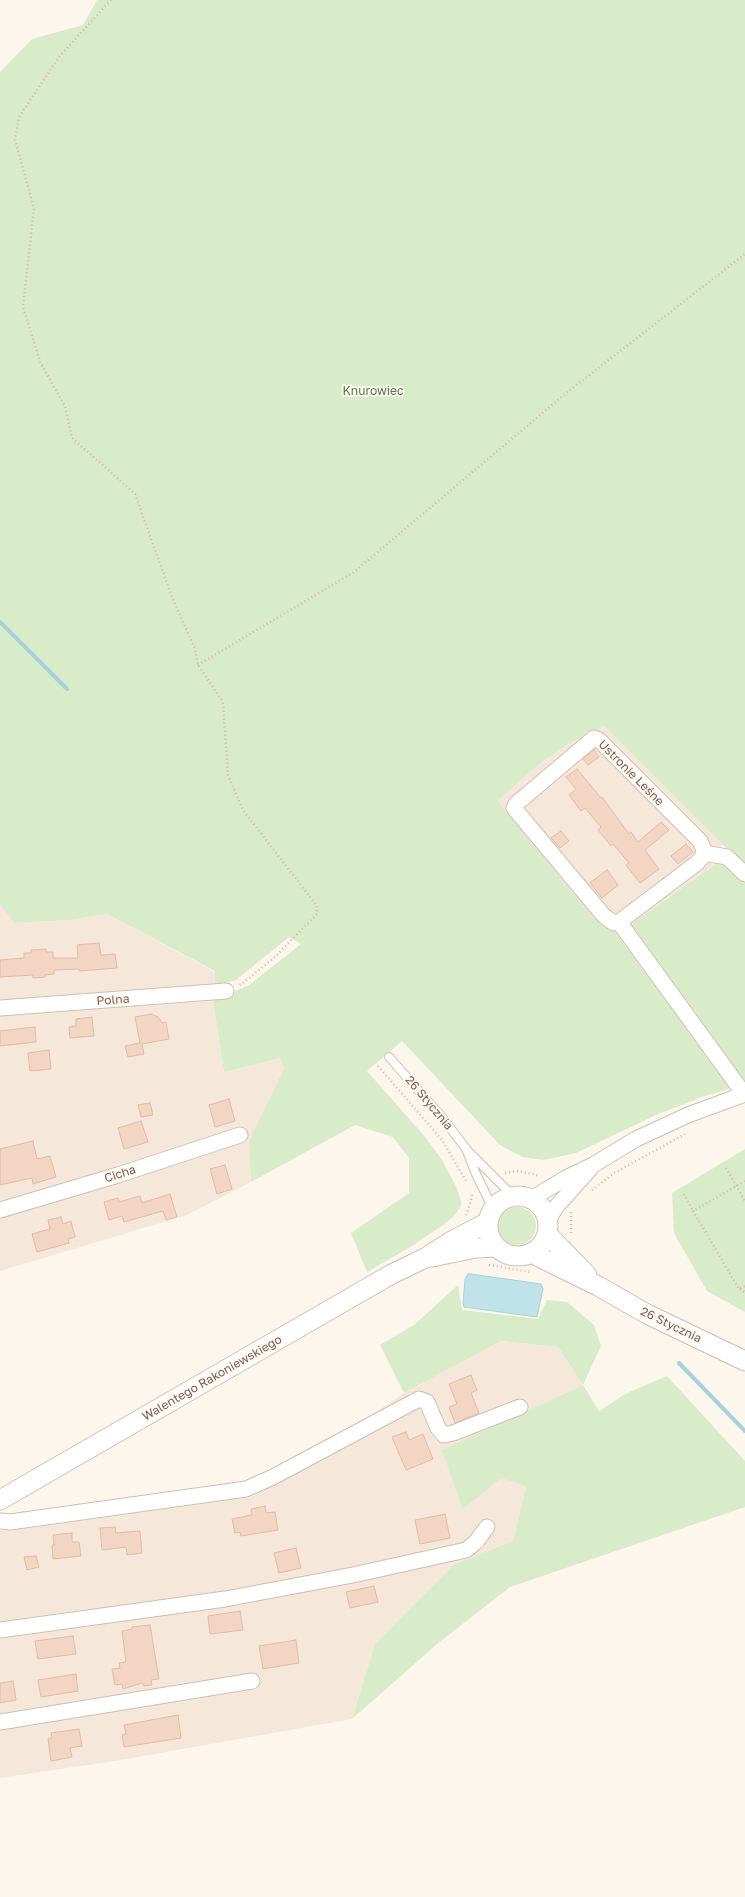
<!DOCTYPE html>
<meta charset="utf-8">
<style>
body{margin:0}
canvas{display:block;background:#fdf6ec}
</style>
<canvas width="745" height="1897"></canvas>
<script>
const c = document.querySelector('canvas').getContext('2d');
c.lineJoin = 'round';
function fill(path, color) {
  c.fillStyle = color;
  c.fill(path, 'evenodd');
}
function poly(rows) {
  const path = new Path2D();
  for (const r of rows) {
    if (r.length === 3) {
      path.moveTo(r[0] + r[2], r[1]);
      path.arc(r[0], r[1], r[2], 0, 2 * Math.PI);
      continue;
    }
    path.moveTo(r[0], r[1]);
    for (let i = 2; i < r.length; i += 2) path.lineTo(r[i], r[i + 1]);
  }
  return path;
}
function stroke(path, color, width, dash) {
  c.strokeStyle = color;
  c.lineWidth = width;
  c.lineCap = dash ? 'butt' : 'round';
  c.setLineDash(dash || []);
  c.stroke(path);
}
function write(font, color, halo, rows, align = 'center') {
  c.font = font + ' "Golos Text",sans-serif';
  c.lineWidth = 3.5;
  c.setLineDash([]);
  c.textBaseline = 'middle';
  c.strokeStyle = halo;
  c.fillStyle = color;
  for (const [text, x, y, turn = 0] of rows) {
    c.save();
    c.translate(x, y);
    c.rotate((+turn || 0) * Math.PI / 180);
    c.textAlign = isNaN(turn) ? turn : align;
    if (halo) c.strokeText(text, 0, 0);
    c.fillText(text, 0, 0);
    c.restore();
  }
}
const residential = poly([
 [604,726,722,844,724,858,617,934,593,918,496,801,538,765,568,744],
 [0,904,14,923,69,920,107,914,215,972,215,986,73,1010,213,1001,224,1072,280,1058,287,1076,249,1141,251,1182,187,1215,0,1271],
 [501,1341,558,1347,583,1385,443,1450,501,1478,526,1487,513,1541,453,1565,375,1644,352,1719,115,1761,0,1778,0,1530,10,1531,254,1496,404,1393]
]);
const green = poly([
 [97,0,745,0,745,867,604,726,568,744,538,765,497,801,593,918,617,934,731,1088,702,1097,656,1115,576,1153,544,1160,522,1157,500,1145,402,1041,367,1071,426,1138,442,1160,456,1186,461,1201,461,1206,454,1216,443,1225,412,1246,367,1272,351,1233,409,1193,409,1158,393,1137,355,1125,251,1182,249,1141,284,1069,280,1058,224,1072,213,1001,249,985,301,944,289,937,236,980,215,986,215,971,107,914,69,920,14,923,0,904,0,72,32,39,83,25],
 [724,858,745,880,745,1083,630,925],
 [745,1149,745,1312,707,1291,674,1233,672,1193],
 [517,1226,19],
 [458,1285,462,1310,538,1319,547,1300,567,1302,594,1325,601,1346,583,1385,599,1411,627,1393,667,1376,745,1461,745,1507,510,1587,437,1644,352,1719,375,1644,453,1565,513,1541,526,1487,501,1478,463,1509,442,1450,583,1385,558,1347,501,1341,404,1393,380,1345,414,1325]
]);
const water = poly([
 [468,1274,471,1274,541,1284,543,1289,537,1317,464,1307,463,1303,465,1279,468,1274]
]);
const stream = poly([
 [0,622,67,689],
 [679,1363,745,1431]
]);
const building = poly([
 [594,750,599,757,588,765,583,759,594,750],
 [577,769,601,798,602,797,629,834,631,832,638,842,661,822,669,830,645,850,659,869,640,883,626,865,629,863,613,844,611,846,598,830,601,827,585,808,581,811,569,795,576,789,566,777,577,769],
 [561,831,569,841,560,848,551,838,561,831],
 [686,844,693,852,678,864,671,856,686,844],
 [607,870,618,885,602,898,590,883,607,870],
 [99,943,101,955,115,954,117,968,80,971,79,969,54,970,54,974,45,975,45,977,33,978,33,975,0,977,0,960,24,958,24,953,31,953,31,950,46,949,46,952,53,952,53,958,78,958,77,945,99,943],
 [151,1014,158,1017,162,1023,166,1022,169,1039,142,1044,144,1054,128,1057,125,1046,140,1043,135,1017,151,1014],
 [92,1017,94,1036,70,1038,69,1027,76,1026,76,1019,92,1017],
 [35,1027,36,1042,0,1046,0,1031,35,1027],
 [49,1050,51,1069,30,1071,28,1053,49,1050],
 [229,1099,235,1121,215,1127,209,1105,229,1099],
 [150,1103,153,1115,141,1117,138,1105,150,1103],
 [141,1121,148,1142,124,1149,118,1128,141,1121],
 [33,1141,37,1159,50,1156,56,1177,33,1184,32,1178,0,1185,0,1149,33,1141],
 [225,1165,232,1189,217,1194,210,1169,225,1165],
 [170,1194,177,1217,166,1220,163,1211,124,1222,122,1216,109,1220,104,1202,118,1198,119,1202,140,1196,142,1203,170,1194],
 [61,1217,63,1224,71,1221,75,1237,68,1239,69,1243,37,1252,32,1234,50,1229,48,1220,61,1217],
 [471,1375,477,1390,471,1393,479,1413,455,1423,449,1407,457,1404,449,1384,471,1375],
 [406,1432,409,1440,423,1434,433,1459,406,1470,392,1437,406,1432],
 [265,1506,266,1513,275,1512,278,1530,241,1536,240,1532,235,1533,232,1519,252,1515,251,1509,265,1506],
 [445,1514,450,1538,420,1544,415,1520,445,1514],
 [115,1527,116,1533,140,1531,142,1553,127,1555,126,1547,102,1550,100,1528,115,1527],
 [72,1533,72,1542,79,1542,81,1556,53,1559,52,1545,54,1545,53,1535,72,1533],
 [296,1548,301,1568,279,1573,274,1553,296,1548],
 [36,1556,39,1567,27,1570,24,1557,36,1556],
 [374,1586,378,1602,350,1608,346,1592,374,1586],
 [240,1611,243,1630,210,1634,208,1616,240,1611],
 [150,1625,159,1679,151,1680,152,1685,144,1686,142,1683,123,1689,122,1684,115,1685,112,1669,120,1668,119,1663,126,1662,122,1631,132,1629,132,1627,150,1625],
 [73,1636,76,1654,38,1659,35,1641,73,1636],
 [296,1640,299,1663,263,1669,259,1646,296,1640],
 [76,1674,78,1691,41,1697,38,1680,76,1674],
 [13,1681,16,1700,0,1703,0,1683,13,1681],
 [178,1715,181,1738,124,1747,122,1735,126,1734,124,1725,178,1715],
 [79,1729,82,1746,70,1748,72,1757,51,1761,48,1739,52,1738,51,1733,79,1729]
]);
const path = poly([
 [111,0,59,57,19,117,15,140,34,208,23,307,41,364,65,406,72,438,135,494,172,597,195,649,198,665,223,702,228,775,243,810,317,906,317,914,276,956,243,983,238,986],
 [198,665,354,572,565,394,745,254],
 [378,1066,442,1140,466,1181],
 [726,1168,745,1201],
 [505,1173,517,1171,534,1174,540,1177],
 [745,1181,693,1211,739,1289,745,1286],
 [592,1190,614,1173,685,1134],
 [684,1194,693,1211],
 [571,1212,571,1236],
 [466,1215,471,1201,472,1193],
 [489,1265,531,1272],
 [740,1289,745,1292]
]);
const service = poly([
 [389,1057,442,1117,467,1150,513,1196],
 [467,1151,476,1174,493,1209]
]);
const minor = poly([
 [594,738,599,740,700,841,704,850,703,856,697,863,619,922,614,923,604,916,514,808,516,804,594,738],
 [704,853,727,857,745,874],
 [619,922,744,1094],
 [0,1008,226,991],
 [531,1199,566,1178,593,1165,636,1139,688,1115,745,1094],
 [0,1210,118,1175,240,1135],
 [548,1220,556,1207,590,1169],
 [0,1521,10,1522,246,1489,273,1477,419,1399,427,1402,438,1428,444,1435,453,1433,520,1407],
 [0,1630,225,1599,353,1575,466,1550,476,1542,487,1527],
 [0,1722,252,1681]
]);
const tertiary = poly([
 [518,1226,30],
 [547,1234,587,1275],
 [531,1253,598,1286,647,1314,745,1361],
 [432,1257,476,1248,496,1247],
 [0,1500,390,1275,425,1258,450,1242,488,1222]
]);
const parkNames = [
 ["Knurowiec",373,391]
];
const streetNames = [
 ["Ustronie Leśne",631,773,45],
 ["Polna",113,1000,-4],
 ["26 Stycznia",429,1103,50],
 ["Cicha",120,1174,-18],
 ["26 Stycznia",671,1325,26],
 ["Walentego Rakoniewskiego",212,1378,-30]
];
fill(residential, '#f5e8da');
fill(green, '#d8ecc9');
fill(water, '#bfe3e8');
stroke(water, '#a5d3da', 1);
stroke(stream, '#a5d3da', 4);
fill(building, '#f3d5c3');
stroke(building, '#e6bba3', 1);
stroke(service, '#d1beb0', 10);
stroke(minor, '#d1beb0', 17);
stroke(tertiary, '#d1beb0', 21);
stroke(path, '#d9b8a5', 2.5, [1, 3]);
stroke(service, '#fff', 8);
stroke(minor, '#fff', 15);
stroke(tertiary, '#fff', 19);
write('12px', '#537a41', '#fffaf3', parkNames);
write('12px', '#7a5c4d', '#fffaf3', streetNames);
</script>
